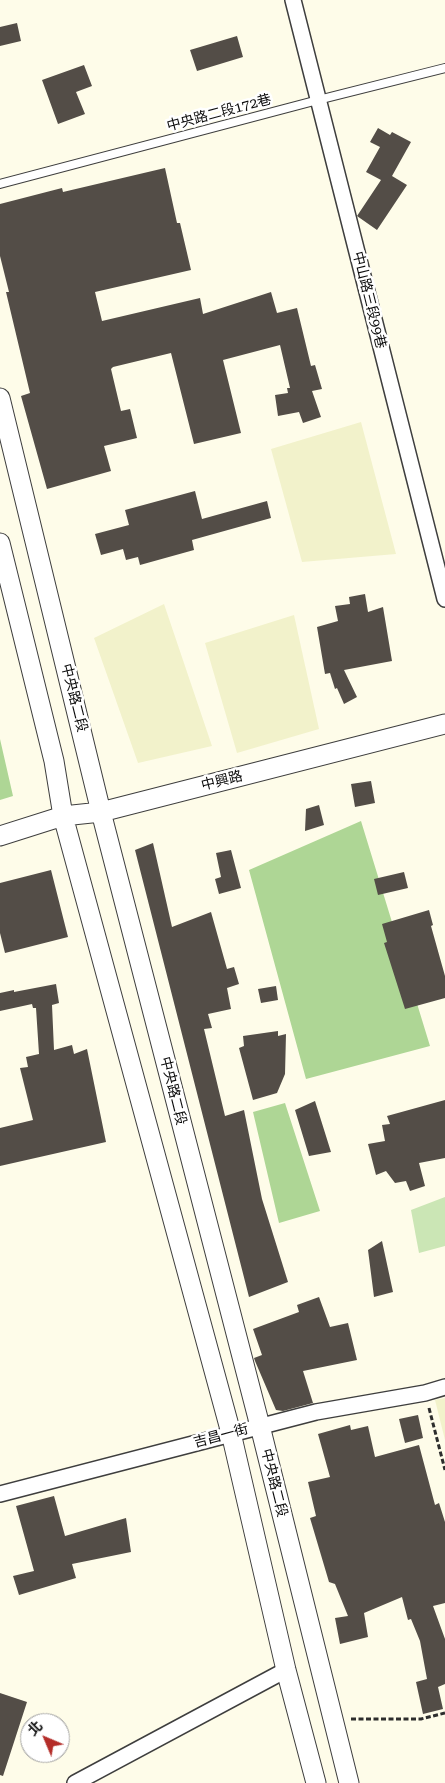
<!DOCTYPE html>
<meta charset="utf-8">
<style>
body{margin:0}
#map{position:relative;width:445px;height:1783px;overflow:hidden;background:#fefce9;font-family:"Roboto Serif","Noto Sans TC",serif}
canvas{display:block}
.north{position:absolute;left:20px;top:1713px;width:50px;height:50px;box-sizing:border-box;background:#fff;border:1px solid #9d9d9d;border-radius:50%;rotate:315deg;font-size:14px;font-weight:700;line-height:20px;text-align:center;color:#0b0b0b}
.north::after{content:'';display:block;margin:auto;width:18px;height:22px;background:#b42d29;clip-path:polygon(50% 0,100% 100%,50% 72%,0 100%)}
</style>
<div id="map">
<canvas width="445" height="1783"></canvas>
<div class="north">北</div>
</div>
<script>
const c = document.querySelector('canvas').getContext('2d');
c.lineJoin = 'round';
function fill(path, color) {
  c.fillStyle = color;
  c.fill(path, 'evenodd');
}
function poly(rows) {
  const path = new Path2D();
  for (const r of rows) {
    path.moveTo(r[0], r[1]);
    for (let i = 2; i < r.length; i += 2) path.lineTo(r[i], r[i + 1]);
  }
  return path;
}
function stroke(path, color, width, dash) {
  c.strokeStyle = color;
  c.lineWidth = width;
  c.lineCap = dash ? 'butt' : 'round';
  c.setLineDash(dash || []);
  c.stroke(path);
}
function write(font, color, halo, rows, align = 'center') {
  c.font = font + ' "Roboto Serif","Noto Sans TC",serif';
  c.lineWidth = 5;
  c.setLineDash([]);
  c.textBaseline = 'middle';
  c.strokeStyle = halo;
  c.fillStyle = color;
  for (const [text, x, y, turn = 0] of rows) {
    c.save();
    c.translate(x, y);
    c.rotate((+turn || 0) * Math.PI / 180);
    c.textAlign = isNaN(turn) ? turn : align;
    if (halo) c.strokeText(text, 0, 0);
    c.fillText(text, 0, 0);
    c.restore();
  }
}
const farmland = poly([
 [361,422,396,554,302,562,271,449],
 [164,604,212,746,138,763,94,638],
 [294,615,319,729,237,753,205,643],
 [445,1398,445,1440,435,1400]
]);
const green = poly([
 [445,1197,445,1246,419,1253,411,1210]
]);
const forest = poly([
 [0,739,13,796,0,800],
 [361,821,430,1046,306,1079,249,870],
 [285,1103,320,1211,279,1223,253,1112]
]);
const building = poly([
 [17,23,21,41,0,46,0,27],
 [237,36,243,57,197,71,190,50],
 [84,65,92,86,76,92,85,114,58,124,42,80],
 [378,128,390,135,392,132,411,142,392,176,407,185,377,230,357,216,381,180,366,172,380,147,370,142],
 [165,168,177,223,180,223,191,270,95,292,102,321,200,298,203,314,271,292,277,313,297,308,311,366,315,365,322,389,312,391,321,417,303,423,299,412,278,416,275,395,288,393,287,388,290,388,280,345,223,360,241,433,194,444,171,353,113,367,111,369,121,411,130,409,137,438,104,446,111,471,47,489,21,396,30,393,6,292,9,292,0,256,0,204,62,188,63,192],
 [195,491,202,519,267,501,271,518,192,540,194,550,140,565,138,557,126,560,123,549,101,555,95,534,129,525,125,510],
 [365,594,368,612,383,607,392,661,344,670,357,697,344,704,337,688,335,689,330,673,325,674,317,627,338,621,335,606,350,604,349,597],
 [371,781,375,803,355,807,351,784],
 [319,805,324,825,305,831,306,809],
 [153,843,172,927,211,912,227,969,234,967,239,984,227,988,231,1009,208,1014,212,1028,204,1029,225,1116,244,1110,262,1199,288,1282,249,1297,135,850],
 [231,850,241,888,219,894,215,879,221,877,216,853],
 [51,870,68,937,5,953,0,933,0,883],
 [404,872,408,888,378,895,374,879],
 [429,910,433,925,431,926,445,976,445,998,405,1009,384,943,387,942,382,924],
 [56,984,59,1003,52,1005,54,1050,72,1045,74,1054,87,1049,106,1142,0,1166,0,1128,33,1120,20,1068,28,1067,26,1057,39,1054,36,1008,33,1008,32,1004,0,1011,0,993,14,990,14,992],
 [276,986,278,1000,261,1003,258,989],
 [278,1031,278,1036,286,1034,285,1074,277,1093,253,1100,239,1048,244,1046,243,1036],
 [445,1100,445,1158,419,1163,425,1186,410,1191,406,1181,395,1183,386,1171,376,1175,368,1144,385,1141,382,1125,390,1124,387,1116],
 [315,1101,331,1152,309,1156,295,1110],
 [382,1241,393,1292,374,1297,368,1250],
 [319,1297,330,1327,348,1323,357,1360,303,1371,313,1403,283,1411,276,1410,255,1361,254,1358,262,1355,253,1329,299,1312,297,1305],
 [418,1415,423,1438,405,1443,399,1419],
 [350,1425,351,1430,368,1426,375,1457,419,1445,435,1505,439,1503,445,1522,445,1603,433,1606,445,1639,445,1684,438,1687,443,1709,423,1714,416,1682,427,1679,420,1641,411,1619,408,1620,402,1597,364,1613,368,1637,340,1644,335,1618,348,1616,335,1584,329,1582,310,1518,316,1516,308,1482,330,1477,318,1434],
 [54,1496,65,1536,126,1518,131,1552,72,1564,76,1578,19,1595,13,1576,34,1571,16,1506],
 [0,1693,27,1702,3,1776,0,1775]
]);
const path = poly([
 [429,1408,445,1470],
 [351,1719,421,1719,445,1713]
]);
const service = poly([
 [0,184,318,100,445,68]
]);
const minor = poly([
 [293,0,445,599],
 [0,1494,316,1412,425,1393,445,1387],
 [75,1783,286,1670]
]);
const tertiary = poly([
 [0,398,101,812,260,1426,349,1783],
 [0,543,54,761,63,816,231,1433,286,1670,316,1783],
 [0,836,63,816,101,812,445,724]
]);
const streetNames = [
 ["中央路二段172巷",219,113,-15],
 ["中山路三段99巷",369,300,76],
 ["中央路二段",74,698,76],
 ["中興路",222,781,-14],
 ["中央路二段",173,1091,76],
 ["吉昌一街",221,1436,-15],
 ["中央路二段",274,1483,76]
];
fill(farmland, '#f2f2cb');
fill(green, '#cbe6b5');
fill(forest, '#aed695');
fill(building, '#534d47');
stroke(service, '#3e3e3e', 10);
stroke(minor, '#3e3e3e', 18);
stroke(tertiary, '#3e3e3e', 21);
stroke(path, '#2d2d2d', 3, [5, 2.5]);
stroke(service, '#fff', 8);
stroke(minor, '#fff', 15);
stroke(tertiary, '#fff', 19);
write('14px', '#0b0b0b', '#fff', streetNames);
</script>
